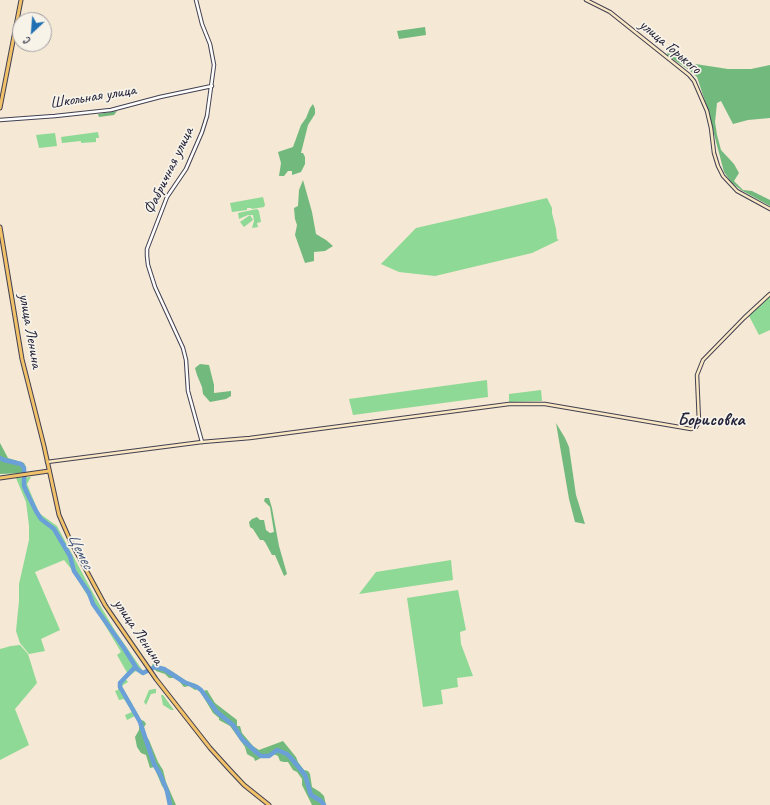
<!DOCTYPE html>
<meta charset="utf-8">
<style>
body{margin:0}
#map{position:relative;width:770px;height:805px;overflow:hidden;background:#f5e8d4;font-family:Caveat,sans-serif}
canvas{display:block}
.north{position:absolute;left:12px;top:12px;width:40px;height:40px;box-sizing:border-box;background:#f7f3e8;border:1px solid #a29fa3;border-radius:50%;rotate:206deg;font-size:11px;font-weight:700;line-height:16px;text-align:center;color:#22223b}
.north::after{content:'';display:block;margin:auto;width:14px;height:18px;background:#1f6fb2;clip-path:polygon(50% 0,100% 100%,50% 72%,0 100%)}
</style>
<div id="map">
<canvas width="770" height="805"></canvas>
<div class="north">С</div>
</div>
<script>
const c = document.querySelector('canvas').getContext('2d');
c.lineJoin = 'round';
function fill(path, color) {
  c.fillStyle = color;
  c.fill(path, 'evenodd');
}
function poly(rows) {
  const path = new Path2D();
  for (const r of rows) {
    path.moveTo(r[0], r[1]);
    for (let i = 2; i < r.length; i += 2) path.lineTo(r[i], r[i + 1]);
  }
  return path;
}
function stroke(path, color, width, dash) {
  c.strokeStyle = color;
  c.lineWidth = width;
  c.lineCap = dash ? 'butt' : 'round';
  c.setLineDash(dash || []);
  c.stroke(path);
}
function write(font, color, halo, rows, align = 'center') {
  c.font = font + ' Caveat,sans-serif';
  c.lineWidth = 3.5;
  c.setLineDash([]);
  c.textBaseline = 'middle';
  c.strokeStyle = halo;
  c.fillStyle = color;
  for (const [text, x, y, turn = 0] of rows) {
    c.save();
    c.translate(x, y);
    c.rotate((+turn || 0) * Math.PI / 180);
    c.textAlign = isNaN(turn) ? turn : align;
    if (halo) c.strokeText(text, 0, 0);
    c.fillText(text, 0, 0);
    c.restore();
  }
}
const green = poly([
 [98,132,99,138,96,138,96,142,81,143,81,141,62,143,61,137],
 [55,133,57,146,39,148,36,135],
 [263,197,265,205,264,207,252,209,251,208,247,208,247,210,232,212,230,203],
 [547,198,552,208,552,213,556,229,557,239,559,240,532,253,435,276,399,272,381,264,416,228],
 [257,209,259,211,261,222,257,223,258,227,252,228,254,221,249,224,254,221,253,215,248,215,239,219,238,213],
 [250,215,253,220,244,227,240,222],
 [770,296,770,330,759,335,749,316],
 [487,380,488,397,353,415,349,399],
 [541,390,542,401,509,402,509,394],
 [31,477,27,484,39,513,57,526,93,593,114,629,145,674,142,675,136,671,129,676,117,655,121,652,72,570,64,560,35,572,60,630,41,639,45,651,29,654,20,643,16,631,19,601,19,584,29,540,29,526,26,502,16,478],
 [451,560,453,580,359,594,376,572],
 [458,590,466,630,460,632,461,644,473,676,457,678,458,687,441,690,443,704,423,707,407,598],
 [20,645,28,654,37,683,15,709,29,745,0,760,0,649,11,646],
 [124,677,128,682,123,685,122,687,133,705,129,707,124,699,119,700,115,691,118,690,118,682],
 [154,689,156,689,156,693,151,694,146,705,144,702,149,690],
 [161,695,163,695,174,710,171,710,163,705],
 [134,707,140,718,137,720,135,716,127,720,125,715,132,712,130,709]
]);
const forest = poly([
 [425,27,426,35,399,39,397,31],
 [668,52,689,63,728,69,751,69,770,65,770,118,748,120,733,124,721,101,717,103,715,122,717,135,721,150,734,164,739,173,734,181,743,190,752,191,770,200,770,206,741,190,731,182,724,172,707,107,697,77,689,70,667,55],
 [313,104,315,109,315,114,308,125,301,153,303,153,305,157,305,164,301,172,292,175,292,171,288,171,284,176,279,176,281,163,278,152,293,147,301,125,306,118,310,108],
 [117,111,114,115,99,117,98,114],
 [303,180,312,212,316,234,326,240,333,246,325,251,314,252,314,261,305,263,295,235,297,225,295,219,294,208,298,206,299,190],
 [200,364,209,365,214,385,214,393,231,391,231,396,226,399,210,402,203,394,202,387,197,375,195,368],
 [556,423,565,438,569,447,576,495,585,524,575,522,569,499],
 [0,443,8,458,24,463,26,467,26,473,0,474],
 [265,498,269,498,272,508,279,546,287,574,284,576,275,555,272,555,265,542,263,540,260,540,253,529,250,527,249,522,252,519,257,517,260,520,264,520,266,530,270,533,274,532,270,507,264,501],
 [153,664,170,670,188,682,196,684,198,689,195,690,189,686,184,687,179,681,174,678,169,678,165,674,156,671,152,665],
 [207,690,215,703,237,720,237,726,240,726,242,733,253,746,259,750,283,741,296,757,298,762,304,770,308,771,310,774,312,787,320,792,324,796,326,805,312,805,302,785,302,779,297,772,293,770,288,762,284,762,280,761,278,756,271,753,266,757,261,758,255,761,254,758,247,754,245,747,230,726,219,720,219,718,213,713,201,693,203,691],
 [141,720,144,721,146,724,144,727,146,736,149,740,158,762,163,770,166,782,176,805,168,805,165,789,162,786,154,767,150,768,146,755,141,753,137,747,135,737,139,730,139,722]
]);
const river = poly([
 [0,458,4,460,21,464,24,468,24,486,27,493,36,511,41,519,54,529,70,556,74,571,89,593,93,604,124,648,137,669,143,673,155,667,164,669,184,682,197,687,201,690,217,712,233,725,242,739,257,753,261,756,269,756,277,750,287,754,291,758,305,775,311,795,321,801,324,805],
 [135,667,120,683,120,687,140,722,154,764,160,774,167,791,170,805]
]);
const tertiary = poly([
 [196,0,202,24,210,44,214,65,207,116,202,132,186,169,167,197,147,249,147,256,148,265,155,287,183,348,186,360,188,391,202,442],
 [0,120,55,116,111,110,160,97,212,86]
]);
const secondary = poly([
 [586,0,610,12,689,75,694,81,707,111,711,128,714,153,718,166,723,176,737,191,770,209],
 [47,462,202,442,250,438,509,404,545,404,691,429,696,427,699,422,697,375,703,360,744,318,770,294]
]);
const primary = poly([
 [0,478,49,471]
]);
const trunk = poly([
 [0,108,21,0],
 [0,227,22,359,44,446,59,515,70,540,105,605,156,679,210,748,229,769,244,785,269,805]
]);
const streetNames = [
 ["улица Горького",670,47,40],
 ["Школьная улица",93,97,-9],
 ["Фабричная улица",169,171,-64],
 ["улица Ленина",30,331,80],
 ["улица Ленина",138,632,56]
];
const waterNames = [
 ["Цемес",80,551,63]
];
const quarterNames = [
 ["Борисовка",711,420]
];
fill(green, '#8ed995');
fill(forest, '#72b97e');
stroke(river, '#6aa0d7', 4.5);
stroke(tertiary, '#424052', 4.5);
stroke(secondary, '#424052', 4.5);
stroke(primary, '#424052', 5);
stroke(trunk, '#424052', 5);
stroke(tertiary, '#fff', 2.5);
stroke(secondary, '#fae7c3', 2.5);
stroke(primary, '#f2c26a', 3);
stroke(trunk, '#f2c26a', 3);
write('16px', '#22223b', '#f7f3e8', streetNames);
write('italic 17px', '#3f5479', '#f7f3e8', waterNames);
write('bold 18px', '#22223b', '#f7f3e8', quarterNames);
</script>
